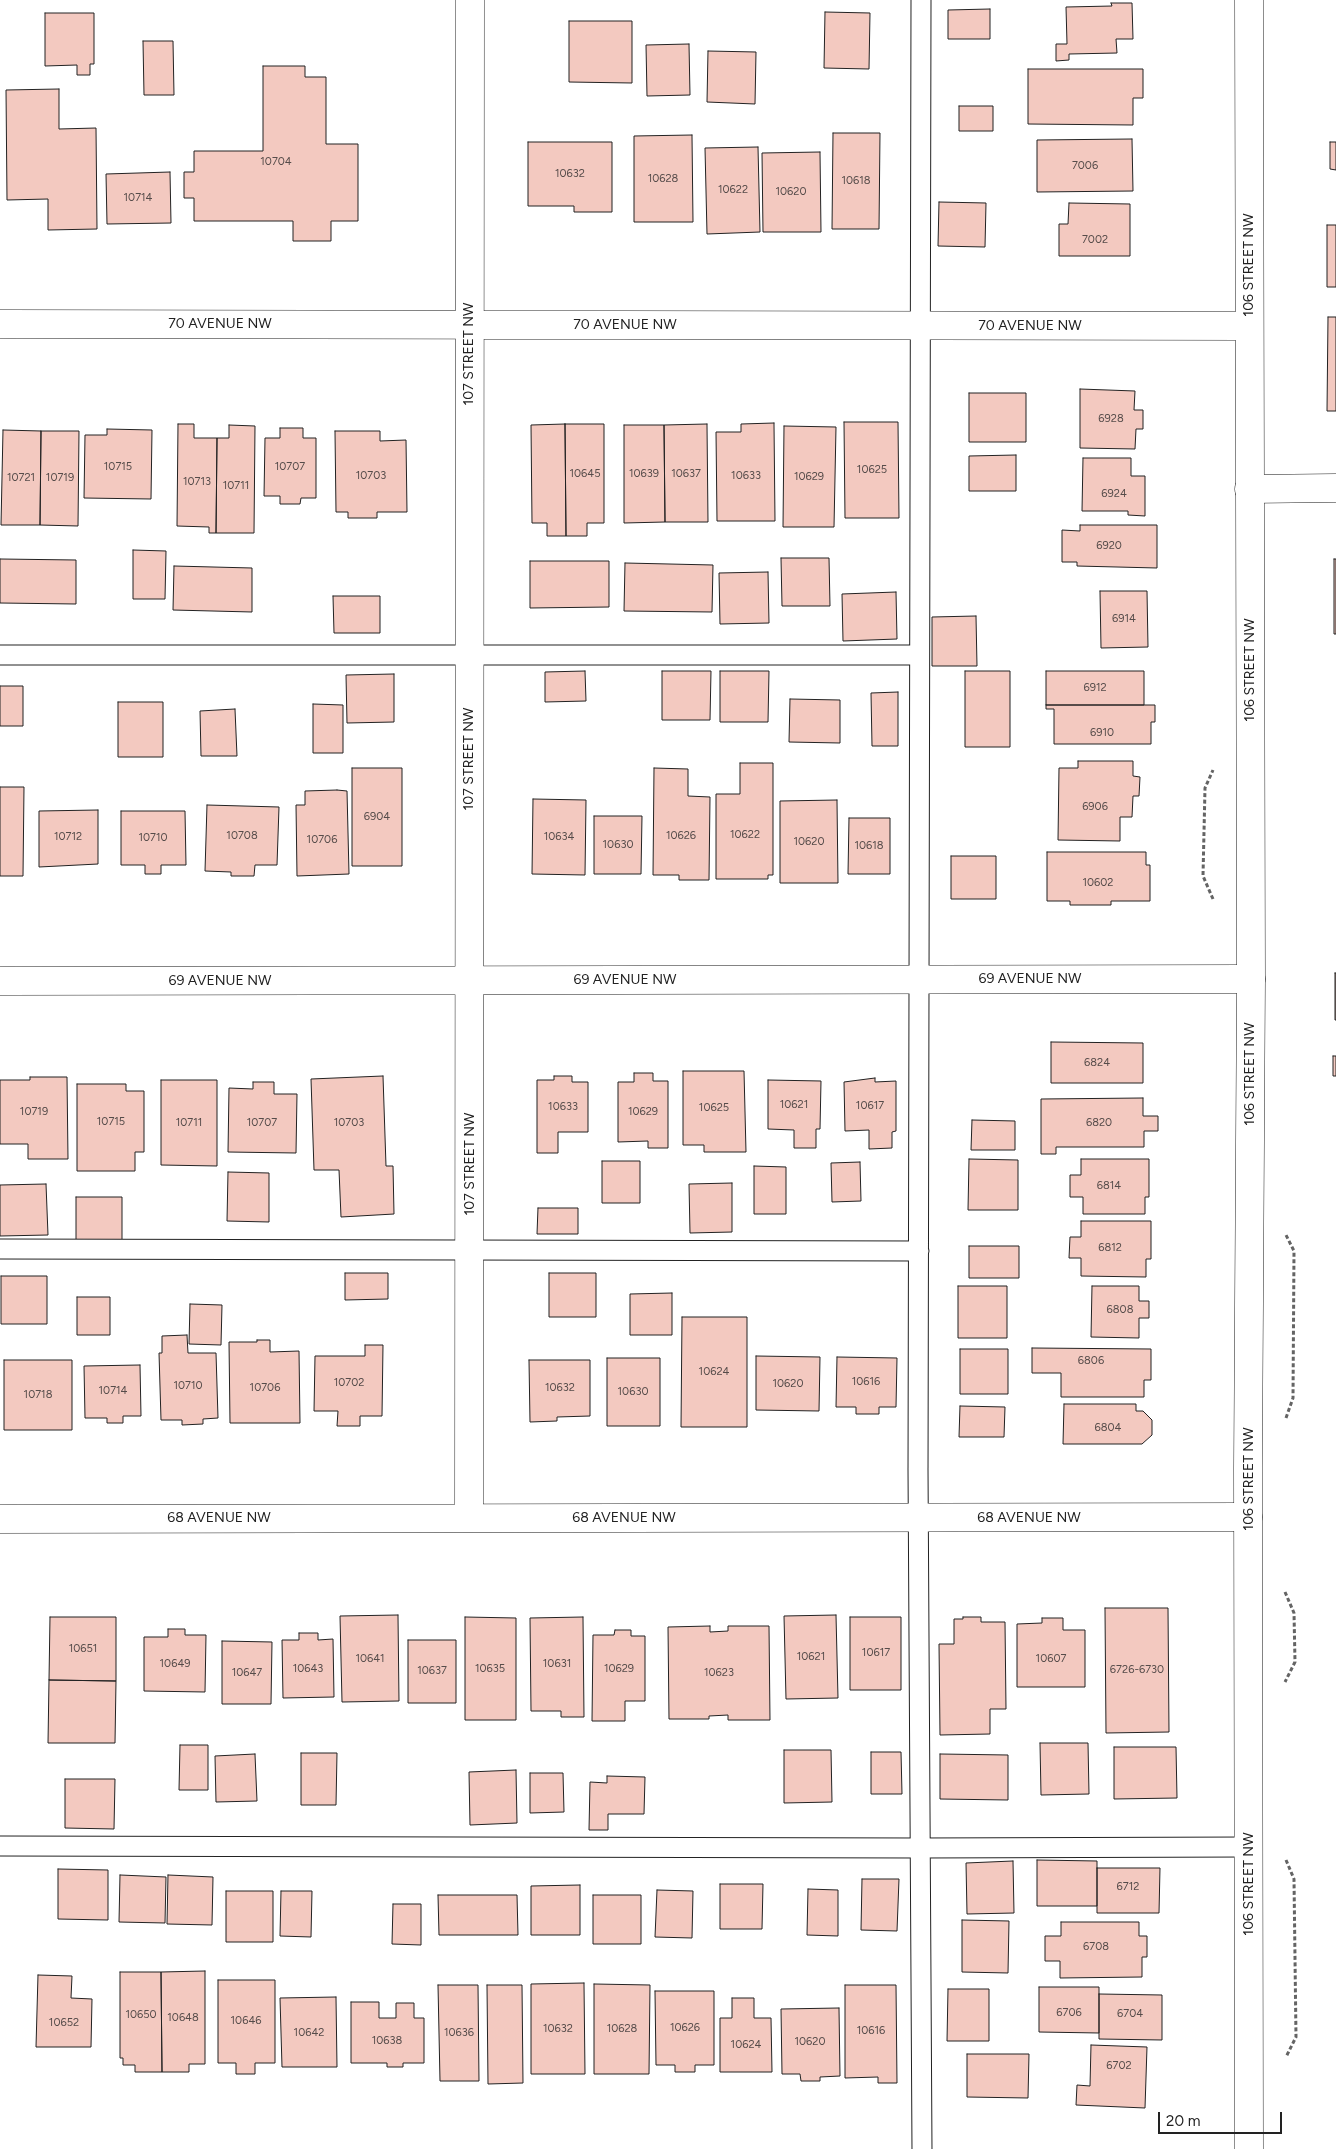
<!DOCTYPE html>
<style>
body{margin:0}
#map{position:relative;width:1336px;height:2149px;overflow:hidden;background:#fff;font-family:Figtree,sans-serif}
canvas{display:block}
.scale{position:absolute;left:1158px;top:2112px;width:124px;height:22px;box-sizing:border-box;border:2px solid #222;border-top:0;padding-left:6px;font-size:15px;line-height:18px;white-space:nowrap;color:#222;-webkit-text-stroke:4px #fff;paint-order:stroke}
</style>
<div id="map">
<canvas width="1336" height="2149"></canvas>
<div class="scale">20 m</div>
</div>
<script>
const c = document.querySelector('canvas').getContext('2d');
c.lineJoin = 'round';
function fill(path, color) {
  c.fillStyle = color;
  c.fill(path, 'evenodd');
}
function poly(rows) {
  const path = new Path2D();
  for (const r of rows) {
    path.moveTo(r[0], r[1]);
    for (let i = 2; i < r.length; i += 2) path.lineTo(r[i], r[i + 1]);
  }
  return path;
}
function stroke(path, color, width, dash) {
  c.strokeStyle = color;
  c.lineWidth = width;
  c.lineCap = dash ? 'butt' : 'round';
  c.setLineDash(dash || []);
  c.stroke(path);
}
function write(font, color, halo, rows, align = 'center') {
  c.font = font + ' Figtree,sans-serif';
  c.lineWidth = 4;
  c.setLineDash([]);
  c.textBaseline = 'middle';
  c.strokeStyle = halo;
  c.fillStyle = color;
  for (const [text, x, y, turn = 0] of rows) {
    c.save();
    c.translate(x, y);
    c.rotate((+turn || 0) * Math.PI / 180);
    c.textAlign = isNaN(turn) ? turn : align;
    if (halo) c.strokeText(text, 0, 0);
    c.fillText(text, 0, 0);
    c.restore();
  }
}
const building = poly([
 [1111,3,1132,3,1133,39,1116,39,1117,53,1069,54,1069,60,1056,61,1056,44,1067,44,1066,7,1112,6,1111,3],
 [990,9,990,39,948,39,948,10,990,9],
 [825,12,870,13,869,69,824,68,825,12],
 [45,13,94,13,94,64,90,64,90,75,77,75,77,65,45,66,45,13],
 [569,21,632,21,632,83,569,82,569,21],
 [143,41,173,41,174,95,144,95,143,41],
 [689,44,690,95,647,96,646,45,689,44],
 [708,51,756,52,755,104,707,102,708,51],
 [263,66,305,66,305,77,326,77,326,144,358,144,358,221,331,221,331,241,293,241,293,221,194,221,194,198,184,198,184,172,194,172,194,151,263,151,263,66],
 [1028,69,1143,69,1143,98,1133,98,1133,125,1028,124,1028,69],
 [59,89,59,129,96,128,97,229,48,230,48,199,7,200,6,90,59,89],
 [959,106,993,106,993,131,959,131,959,106],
 [833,133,880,133,879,229,832,229,833,133],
 [692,135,693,222,634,222,634,136,692,135],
 [1132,139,1133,191,1037,192,1037,140,1132,139],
 [528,142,612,142,612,212,574,212,574,206,528,206,528,142],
 [1330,142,1336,142,1336,170,1330,169,1330,142],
 [758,147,760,232,707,234,705,148,758,147],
 [820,152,821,232,763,232,762,153,820,152],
 [170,172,171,223,107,224,106,174,170,172],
 [939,202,986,203,985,247,938,246,939,202],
 [1069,203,1130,204,1130,256,1059,256,1059,224,1068,224,1069,203],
 [1327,225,1336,225,1336,287,1327,287,1327,225],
 [1328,317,1336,317,1336,411,1327,411,1328,317],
 [1080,389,1135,391,1134,410,1143,410,1143,429,1136,429,1135,449,1080,448,1080,389],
 [969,393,1026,393,1026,442,969,442,969,393],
 [844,422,898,422,899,518,845,518,844,422],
 [774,423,775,521,717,521,716,432,741,432,741,424,774,423],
 [178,424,194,424,194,438,217,438,216,533,209,533,209,527,177,526,178,424],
 [565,424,604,424,604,523,587,523,587,536,566,536,565,424],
 [565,424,566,536,547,536,547,523,532,523,531,425,565,424],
 [707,424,708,522,665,522,664,425,707,424],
 [229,425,255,426,254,533,216,533,217,438,229,438,229,425],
 [624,425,664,425,665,522,624,523,624,425],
 [784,426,836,427,834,527,783,527,784,426],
 [280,428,303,428,303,438,316,438,316,498,301,498,300,504,280,504,280,496,264,496,265,438,280,438,280,428],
 [107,429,152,430,151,499,84,498,85,435,107,435,107,429],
 [3,430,41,431,40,525,1,525,3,430],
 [41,431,79,431,78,526,40,525,41,431],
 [335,431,380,431,380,441,406,440,407,512,377,512,377,518,348,518,348,512,336,512,335,431],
 [1016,455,1016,491,969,491,969,456,1016,455],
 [1083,458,1131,458,1131,476,1145,476,1145,516,1128,515,1128,511,1082,511,1083,458],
 [1080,525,1157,525,1157,568,1077,566,1077,562,1062,562,1062,530,1080,531,1080,525],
 [133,550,166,551,165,599,133,599,133,550],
 [781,558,829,558,830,606,782,606,781,558],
 [0,559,76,560,76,604,0,603,0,559],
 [1334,559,1336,559,1336,634,1334,634,1334,559],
 [530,561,609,561,609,607,530,608,530,561],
 [625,563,713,565,712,612,624,611,625,563],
 [174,566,252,568,252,612,173,610,174,566],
 [768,572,769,623,720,624,719,573,768,572],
 [1100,591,1147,591,1148,647,1101,648,1100,591],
 [896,592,897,639,843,641,842,594,896,592],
 [333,596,380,596,380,633,334,633,333,596],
 [976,616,977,666,932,666,932,617,976,616],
 [585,671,586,701,545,702,545,672,585,671],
 [662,671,711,671,710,720,662,720,662,671],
 [720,671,769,671,768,722,720,722,720,671],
 [965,671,1010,671,1010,747,965,747,965,671],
 [1046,671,1144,671,1144,705,1046,705,1046,671],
 [394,674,394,722,347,723,346,675,394,674],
 [0,686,23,686,23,726,0,726,0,686],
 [898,692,898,746,872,746,871,693,898,692],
 [790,699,840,700,840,743,789,742,790,699],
 [118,702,163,702,163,757,118,757,118,702],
 [313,704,343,705,343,753,313,753,313,704],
 [1046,705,1155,705,1155,722,1151,722,1151,744,1054,744,1054,709,1046,709,1046,705],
 [235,709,237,756,201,756,200,711,235,709],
 [1078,761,1133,761,1133,776,1140,777,1139,796,1133,796,1132,817,1120,817,1120,841,1058,840,1059,768,1078,768,1078,761],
 [740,763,773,763,773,875,768,875,768,879,716,879,716,794,740,794,740,763],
 [352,768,402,768,402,866,352,866,352,768],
 [654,768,688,769,688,796,710,797,709,880,679,880,679,875,653,875,654,768],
 [0,787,24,787,23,876,0,876,0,787],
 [337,790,347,791,349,874,297,876,296,805,305,805,305,791,337,790],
 [533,799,586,800,585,875,532,874,533,799],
 [837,800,838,883,780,883,780,801,837,800],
 [207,805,279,807,277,865,255,865,254,876,231,876,231,872,205,871,207,805],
 [98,810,98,864,39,867,39,811,98,810],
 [121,811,185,811,186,865,161,865,161,874,145,874,145,865,121,865,121,811],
 [594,816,642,816,641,874,594,874,594,816],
 [849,818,890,818,890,874,848,874,849,818],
 [1047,852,1146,852,1146,865,1150,865,1150,901,1111,901,1111,905,1070,905,1070,901,1047,901,1047,852],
 [951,856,996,856,996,899,951,899,951,856],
 [1335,973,1336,973,1336,1020,1335,1020,1335,973],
 [1051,1042,1143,1043,1143,1083,1051,1083,1051,1042],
 [1333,1056,1336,1056,1336,1076,1333,1076,1333,1056],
 [683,1071,744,1071,746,1152,704,1152,704,1145,683,1145,683,1071],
 [634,1073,653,1073,653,1081,668,1081,668,1148,648,1148,648,1141,618,1142,618,1082,634,1082,634,1073],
 [383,1076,386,1166,393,1166,394,1214,341,1217,339,1170,314,1170,311,1079,383,1076],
 [554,1076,572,1076,572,1082,588,1082,588,1132,558,1132,558,1153,537,1153,537,1080,554,1080,554,1076],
 [30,1077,67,1077,68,1159,28,1159,28,1144,0,1144,0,1080,30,1080,30,1077],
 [875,1078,875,1082,896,1081,896,1131,892,1132,892,1148,869,1149,869,1130,845,1131,844,1082,875,1078],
 [161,1080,217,1080,217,1166,161,1165,161,1080],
 [768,1080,821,1081,820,1129,816,1129,816,1148,794,1148,794,1130,768,1129,768,1080],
 [253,1082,274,1082,274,1094,297,1094,296,1153,228,1152,229,1088,253,1089,253,1082],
 [77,1084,126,1084,126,1091,144,1091,144,1152,135,1152,135,1171,77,1171,77,1084],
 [1143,1098,1143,1116,1158,1116,1158,1131,1144,1131,1144,1147,1056,1147,1056,1154,1041,1154,1041,1099,1143,1098],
 [972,1120,1015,1121,1015,1150,971,1150,972,1120],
 [969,1159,1018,1160,1018,1210,968,1210,969,1159],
 [1081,1159,1149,1159,1149,1197,1145,1197,1145,1214,1083,1214,1083,1197,1070,1197,1070,1175,1081,1175,1081,1159],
 [602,1161,640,1161,640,1203,602,1203,602,1161],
 [860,1162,861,1201,832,1202,831,1163,860,1162],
 [754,1166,786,1167,786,1214,754,1214,754,1166],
 [228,1172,269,1173,269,1222,227,1221,228,1172],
 [732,1183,732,1232,690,1233,689,1184,732,1183],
 [46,1184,48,1235,0,1236,0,1185,46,1184],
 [76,1197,122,1197,122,1240,76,1240,76,1197],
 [538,1208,578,1208,578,1234,537,1234,538,1208],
 [1081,1221,1151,1221,1151,1259,1146,1259,1146,1277,1081,1276,1081,1258,1069,1258,1070,1237,1081,1237,1081,1221],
 [969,1246,1019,1246,1019,1278,969,1278,969,1246],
 [345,1273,388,1273,388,1299,345,1300,345,1273],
 [549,1273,596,1273,596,1317,549,1317,549,1273],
 [1,1276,47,1276,47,1324,1,1324,1,1276],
 [958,1286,1007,1286,1007,1338,958,1338,958,1286],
 [1092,1286,1139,1286,1139,1301,1149,1301,1149,1318,1139,1318,1139,1338,1091,1337,1092,1286],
 [672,1293,672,1335,630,1335,630,1294,672,1293],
 [77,1297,110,1297,110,1335,77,1335,77,1297],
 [190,1304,222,1305,221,1345,189,1344,190,1304],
 [682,1317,747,1317,747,1427,681,1427,682,1317],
 [187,1335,188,1353,216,1353,218,1418,203,1419,203,1424,182,1425,182,1420,161,1420,159,1353,162,1353,162,1336,187,1335],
 [257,1340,270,1340,270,1352,299,1351,300,1423,230,1423,229,1342,257,1342,257,1340],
 [365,1345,383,1345,382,1416,360,1416,360,1426,337,1426,338,1411,314,1411,315,1356,365,1356,365,1345],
 [1032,1348,1151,1349,1151,1380,1144,1380,1144,1397,1061,1397,1061,1373,1032,1373,1032,1348],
 [960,1349,1008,1349,1008,1394,960,1394,960,1349],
 [756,1356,820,1357,819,1411,756,1410,756,1356],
 [837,1357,897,1358,896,1407,879,1407,879,1414,856,1414,856,1407,836,1407,837,1357],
 [607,1358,660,1358,660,1426,607,1426,607,1358],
 [4,1360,72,1360,72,1430,4,1430,4,1360],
 [529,1360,590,1360,590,1416,557,1417,557,1421,530,1422,529,1360],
 [140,1365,141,1416,123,1416,123,1423,107,1423,107,1418,85,1418,84,1366,140,1365],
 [1064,1404,1136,1404,1136,1411,1143,1411,1152,1420,1152,1435,1142,1444,1063,1444,1064,1404],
 [960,1406,1005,1407,1004,1437,959,1437,960,1406],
 [1105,1608,1168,1608,1169,1732,1106,1733,1105,1608],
 [398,1615,399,1701,342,1702,340,1616,398,1615],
 [836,1615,838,1698,786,1699,784,1616,836,1615],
 [50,1617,116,1617,116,1681,49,1680,50,1617],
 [465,1617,516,1618,516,1720,465,1720,465,1617],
 [583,1617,584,1717,561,1717,561,1711,531,1711,530,1618,583,1617],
 [850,1617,901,1617,901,1690,850,1690,850,1617],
 [963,1617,981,1617,981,1622,1005,1622,1006,1709,990,1709,990,1734,940,1735,939,1644,954,1644,954,1619,963,1619,963,1617],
 [1042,1618,1063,1618,1063,1630,1085,1630,1085,1687,1017,1687,1017,1624,1042,1623,1042,1618],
 [710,1626,710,1632,728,1631,728,1626,769,1626,770,1720,728,1720,728,1715,709,1716,709,1719,669,1719,668,1627,710,1626],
 [168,1629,185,1629,185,1635,206,1635,205,1692,144,1691,144,1637,168,1637,168,1629],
 [615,1630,631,1630,631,1636,645,1636,645,1701,625,1701,625,1721,592,1721,593,1635,614,1635,615,1630],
 [299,1633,318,1633,318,1640,333,1639,334,1697,283,1698,282,1640,299,1640,299,1633],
 [408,1640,456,1640,456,1703,408,1703,408,1640],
 [222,1641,272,1642,271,1704,222,1704,222,1641],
 [49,1680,116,1681,115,1743,48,1743,49,1680],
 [1040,1743,1088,1743,1089,1794,1041,1795,1040,1743],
 [180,1745,208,1745,208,1790,179,1790,180,1745],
 [1114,1747,1176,1747,1177,1798,1114,1799,1114,1747],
 [784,1750,831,1750,832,1802,784,1803,784,1750],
 [871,1752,901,1752,902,1794,871,1794,871,1752],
 [301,1753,337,1753,336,1805,301,1805,301,1753],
 [255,1754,257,1801,216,1802,215,1756,255,1754],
 [940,1754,1008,1755,1008,1800,940,1799,940,1754],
 [516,1770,517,1823,470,1825,469,1772,516,1770],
 [530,1773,563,1773,564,1812,530,1813,530,1773],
 [607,1776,645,1777,644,1814,608,1814,608,1830,589,1830,590,1782,607,1783,607,1776],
 [65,1779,115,1779,114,1829,65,1828,65,1779],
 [1037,1860,1097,1861,1097,1906,1037,1906,1037,1860],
 [1013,1861,1014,1913,967,1914,966,1863,1013,1861],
 [1097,1868,1160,1868,1159,1913,1097,1913,1097,1868],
 [58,1869,108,1870,108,1920,58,1919,58,1869],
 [120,1875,166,1877,165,1923,119,1922,120,1875],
 [168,1875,213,1877,212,1925,167,1924,168,1875],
 [862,1879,899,1879,897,1931,861,1930,862,1879],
 [720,1884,763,1884,762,1929,720,1929,720,1884],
 [580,1885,580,1935,531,1935,531,1886,580,1885],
 [808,1889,838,1890,838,1936,807,1935,808,1889],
 [657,1890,693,1891,692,1938,655,1937,657,1890],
 [226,1891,273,1891,273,1942,226,1942,226,1891],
 [281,1891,312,1891,311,1937,280,1936,281,1891],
 [438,1895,517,1895,518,1935,439,1935,438,1895],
 [593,1895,641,1895,641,1944,593,1944,593,1895],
 [393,1904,421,1904,421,1945,392,1944,393,1904],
 [962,1920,1009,1921,1008,1973,962,1972,962,1920],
 [1061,1922,1139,1922,1139,1936,1147,1936,1147,1957,1142,1957,1142,1977,1060,1978,1060,1961,1045,1961,1045,1936,1061,1936,1061,1922],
 [205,1971,205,2064,189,2064,189,2072,162,2072,161,1972,205,1971],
 [120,1972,161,1972,162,2072,135,2072,135,2065,123,2065,123,2058,120,2058,120,1972],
 [38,1975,72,1976,71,1998,92,1999,91,2047,36,2047,38,1975],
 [218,1980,275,1980,275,2063,255,2063,255,2074,236,2074,236,2063,218,2063,218,1980],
 [584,1983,585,2074,531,2074,531,1984,584,1983],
 [594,1984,650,1985,649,2074,594,2074,594,1984],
 [438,1985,478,1985,479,2081,440,2081,438,1985],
 [487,1985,522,1985,523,2083,488,2084,487,1985],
 [845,1985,896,1985,897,2083,878,2083,878,2077,845,2078,845,1985],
 [1039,1987,1099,1987,1099,2033,1039,2032,1039,1987],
 [948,1989,989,1989,989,2041,947,2041,948,1989],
 [655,1991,714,1991,714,2065,695,2065,695,2072,675,2072,675,2065,656,2065,655,1991],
 [1099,1994,1162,1995,1162,2040,1099,2039,1099,1994],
 [336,1997,337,2067,282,2067,280,1998,336,1997],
 [732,1998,754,1998,754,2018,771,2018,772,2072,720,2072,720,2018,732,2018,732,1998],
 [351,2002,379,2002,379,2018,396,2018,396,2003,414,2003,414,2018,424,2018,424,2063,403,2063,403,2067,387,2067,387,2063,351,2063,351,2002],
 [839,2008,840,2076,820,2077,820,2081,801,2081,800,2074,782,2074,781,2009,839,2008],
 [1091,2045,1147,2047,1145,2108,1076,2105,1077,2085,1090,2086,1091,2045],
 [967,2054,1029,2054,1028,2098,967,2097,967,2054]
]);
const path = poly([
 [1213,899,1203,876,1205,788,1213,770],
 [1286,1418,1293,1398,1294,1251,1286,1235],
 [1285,1592,1294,1613,1295,1662,1285,1682],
 [1286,1860,1294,1879,1296,2037,1286,2057]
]);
const lane = poly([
 [921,0,918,1468,922,2149],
 [0,655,919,655],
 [0,1249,919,1251],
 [0,1846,920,1848,1249,1847]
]);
const street = poly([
 [0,324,1249,326],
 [1249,489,1336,488],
 [0,981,1251,979],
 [469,1518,470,0],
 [0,1519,1248,1517]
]);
const secondary = poly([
 [1249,0,1251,979,1248,1467,1249,2149]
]);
const numberNames = [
 ["10704",276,162],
 ["7006",1085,166],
 ["10632",570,174],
 ["10628",663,179],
 ["10618",856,181],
 ["10622",733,190],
 ["10620",791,192],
 ["10714",138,198],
 ["7002",1095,240],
 ["6928",1111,419],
 ["10715",118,467],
 ["10707",290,467],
 ["10625",872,470],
 ["10645",585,474],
 ["10639",644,474],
 ["10637",686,474],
 ["10703",371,476],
 ["10633",746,476],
 ["10629",809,477],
 ["10721",21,478],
 ["10719",60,478],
 ["10713",197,482],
 ["10711",236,486],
 ["6924",1114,494],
 ["6920",1109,546],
 ["6914",1124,619],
 ["6912",1095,688],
 ["6910",1102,733],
 ["6906",1095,807],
 ["6904",377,817],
 ["10622",745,835],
 ["10708",242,836],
 ["10626",681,836],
 ["10712",68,837],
 ["10634",559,837],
 ["10710",153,838],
 ["10706",322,840],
 ["10620",809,842],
 ["10630",618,845],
 ["10618",869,846],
 ["10602",1098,883],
 ["6824",1097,1063],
 ["10621",794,1105],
 ["10617",870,1106],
 ["10633",563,1107],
 ["10625",714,1108],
 ["10719",34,1112],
 ["10629",643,1112],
 ["10715",111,1122],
 ["10711",189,1123],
 ["10707",262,1123],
 ["10703",349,1123],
 ["6820",1099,1123],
 ["6814",1109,1186],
 ["6812",1110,1248],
 ["6808",1120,1310],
 ["6806",1091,1361],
 ["10624",714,1372],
 ["10616",866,1382],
 ["10702",349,1383],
 ["10620",788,1384],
 ["10710",188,1386],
 ["10706",265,1388],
 ["10632",560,1388],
 ["10714",113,1391],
 ["10630",633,1392],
 ["10718",38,1395],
 ["6804",1108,1428],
 ["10651",83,1649],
 ["10617",876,1653],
 ["10621",811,1657],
 ["10641",370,1659],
 ["10607",1051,1659],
 ["10649",175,1664],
 ["10631",557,1664],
 ["10643",308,1669],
 ["10635",490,1669],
 ["10629",619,1669],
 ["6726-6730",1137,1670],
 ["10637",432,1671],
 ["10647",247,1673],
 ["10623",719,1673],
 ["6712",1128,1887],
 ["6708",1096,1947],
 ["6706",1069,2013],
 ["6704",1130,2014],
 ["10650",141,2015],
 ["10648",183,2018],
 ["10646",246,2021],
 ["10652",64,2023],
 ["10626",685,2028],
 ["10632",558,2029],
 ["10628",622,2029],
 ["10616",871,2031],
 ["10642",309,2033],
 ["10636",459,2033],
 ["10638",387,2041],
 ["10620",810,2042],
 ["10624",746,2045],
 ["6702",1119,2066]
];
const streetNames = [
 ["106 STREET NW",1249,265,-90],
 ["70 AVENUE NW",220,324],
 ["70 AVENUE NW",625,325],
 ["70 AVENUE NW",1030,326],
 ["107 STREET NW",469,354,-90],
 ["106 STREET NW",1250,670,-90],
 ["107 STREET NW",469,759,-90],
 ["69 AVENUE NW",1030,979],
 ["69 AVENUE NW",625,980],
 ["69 AVENUE NW",220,981],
 ["106 STREET NW",1250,1074,-90],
 ["107 STREET NW",470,1164,-90],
 ["106 STREET NW",1249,1479,-90],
 ["68 AVENUE NW",219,1518],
 ["68 AVENUE NW",624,1518],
 ["68 AVENUE NW",1029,1518],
 ["106 STREET NW",1249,1884,-90]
];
fill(building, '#f3c9c0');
stroke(building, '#222', 1);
stroke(lane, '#222', 21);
stroke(street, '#222', 29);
stroke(secondary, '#222', 29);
stroke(path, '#646464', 3, [4, 2.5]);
stroke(lane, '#fff', 19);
stroke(street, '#fff', 28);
stroke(secondary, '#fff', 28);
write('11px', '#564c4a', null, numberNames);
write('14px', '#222', '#fff', streetNames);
</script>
